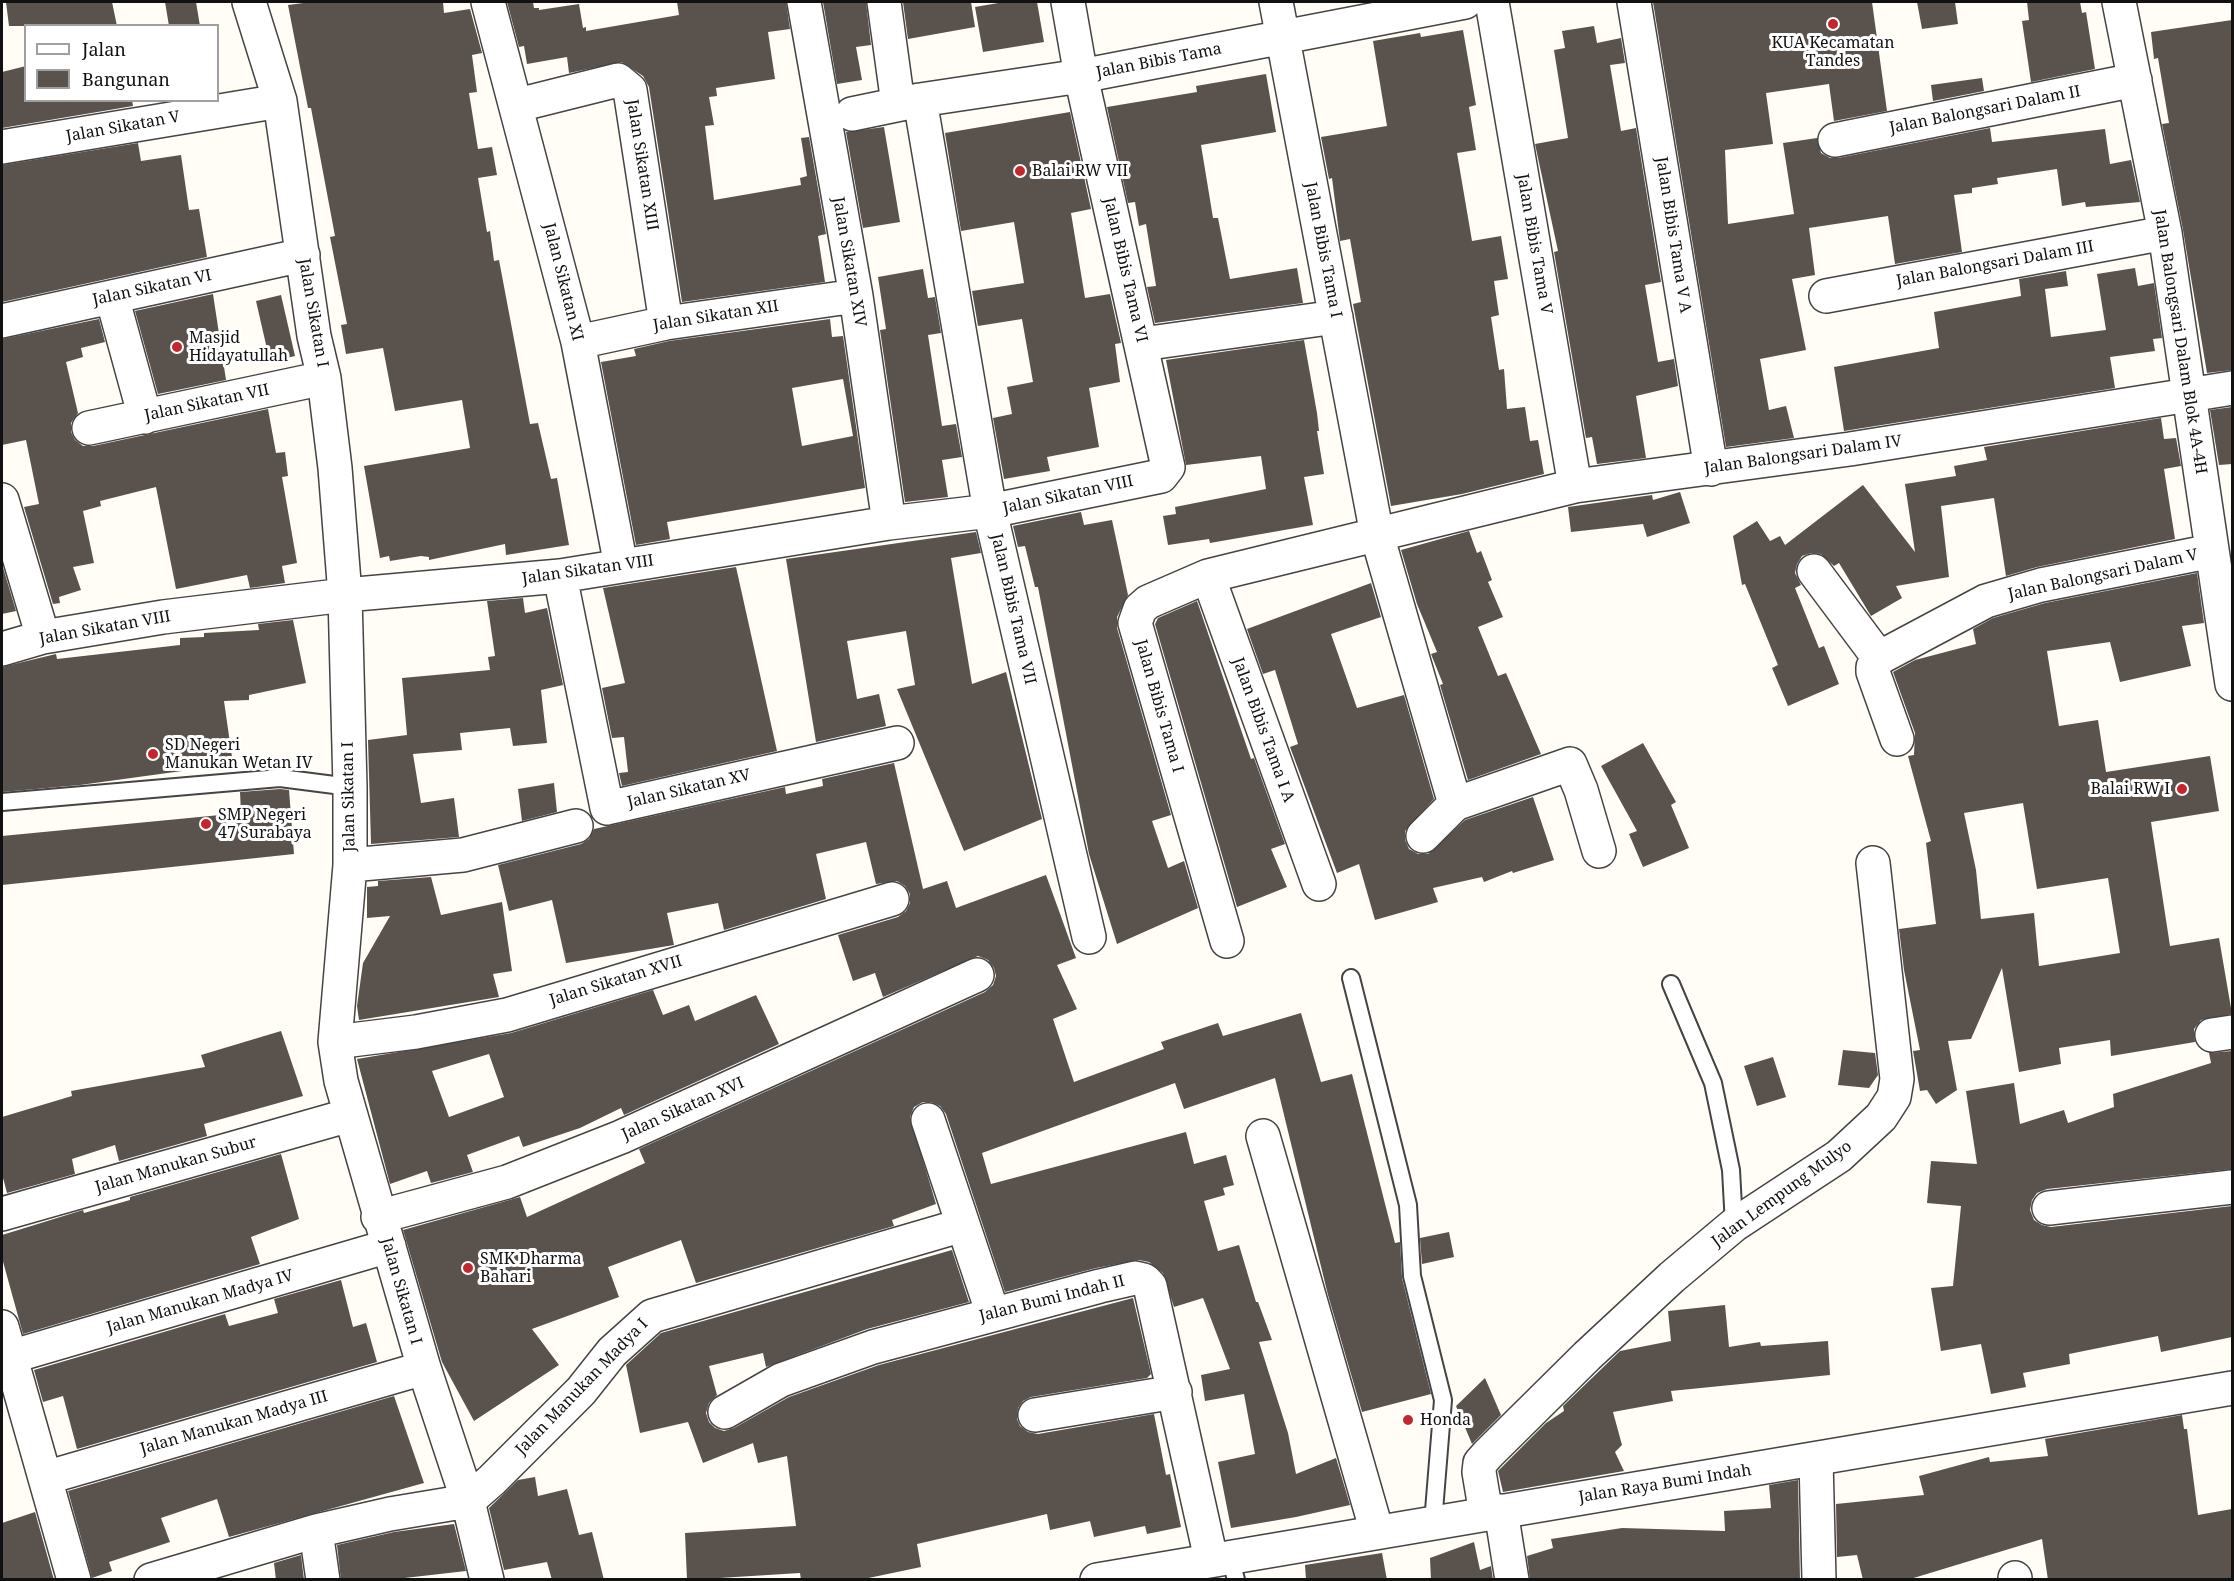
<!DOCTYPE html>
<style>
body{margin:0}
#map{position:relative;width:2234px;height:1581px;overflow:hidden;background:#fffdf5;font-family:"Noto Serif",serif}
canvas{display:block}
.frame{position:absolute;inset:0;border:3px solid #111;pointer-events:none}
.legend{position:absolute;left:24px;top:24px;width:195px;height:78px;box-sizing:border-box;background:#fff;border:2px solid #a0a0a0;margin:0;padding:8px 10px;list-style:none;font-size:18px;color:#111}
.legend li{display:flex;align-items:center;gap:12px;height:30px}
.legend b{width:30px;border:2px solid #a0a0a0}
</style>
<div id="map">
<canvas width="2234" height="1581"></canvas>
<div class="frame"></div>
<ul class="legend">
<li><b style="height:8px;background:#fff"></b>Jalan</li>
<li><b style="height:16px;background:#5a524d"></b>Bangunan</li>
</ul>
</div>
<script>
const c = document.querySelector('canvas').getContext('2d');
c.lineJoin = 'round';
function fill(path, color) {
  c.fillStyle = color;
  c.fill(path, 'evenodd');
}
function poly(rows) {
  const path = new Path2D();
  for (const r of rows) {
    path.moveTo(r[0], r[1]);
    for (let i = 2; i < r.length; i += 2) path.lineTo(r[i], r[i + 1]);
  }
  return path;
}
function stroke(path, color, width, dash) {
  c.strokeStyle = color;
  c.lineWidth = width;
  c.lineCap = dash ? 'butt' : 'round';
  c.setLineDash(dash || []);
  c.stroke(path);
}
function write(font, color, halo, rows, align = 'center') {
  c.font = font + ' "Noto Serif",serif';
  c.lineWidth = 6;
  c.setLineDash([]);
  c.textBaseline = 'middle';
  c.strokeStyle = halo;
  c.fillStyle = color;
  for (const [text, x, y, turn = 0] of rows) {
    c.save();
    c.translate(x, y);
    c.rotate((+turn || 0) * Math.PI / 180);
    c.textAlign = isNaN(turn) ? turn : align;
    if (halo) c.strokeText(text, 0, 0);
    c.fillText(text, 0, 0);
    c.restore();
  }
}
const building = poly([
 [6,2,112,2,117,26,9,26],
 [165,2,196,2,200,26,169,26],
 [311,2,443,2,444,13,470,9,482,53,472,55,477,92,469,93,478,149,492,147,497,175,478,178,487,232,490,231,494,261,499,260,530,424,538,423,551,479,557,478,569,545,506,555,505,544,429,560,429,557,421,556,390,561,389,556,380,558,364,466,470,448,462,400,395,411,383,348,346,354,341,325,347,324,330,237,335,236,311,108,308,108,288,5],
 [507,2,533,2,534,8,539,8,539,10,579,4,583,28,586,27,586,31,679,15,677,2,786,2,790,29,768,32,775,79,716,88,717,96,709,97,714,125,705,126,714,200,801,185,800,178,807,176,801,138,809,137,826,234,818,236,825,282,682,302,649,87,643,76,622,62,569,73,567,57,527,64,524,46,519,47],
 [823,2,866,2,871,45,856,47,862,80,837,84],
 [903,2,971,2,975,27,908,39],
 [1004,2,1037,2,1044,42,983,52,975,7],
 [1653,2,1872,2,1887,111,1834,121,1829,84,1766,93,1773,144,1725,150,1728,224,1794,214,1783,143,1817,138,1821,153,1830,158,1838,158,1990,128,1992,142,2105,129,2110,164,2131,160,2140,202,2086,207,2085,202,2062,206,2057,169,1997,178,1998,184,1972,188,1972,193,1954,195,1962,252,1895,264,1888,216,1809,228,1815,275,1792,279,1806,350,1760,359,1769,410,1786,406,1794,438,1726,447],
 [1917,2,1955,2,1958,24,1922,29],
 [2027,2,2080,2,2082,13,2086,12,2095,69,2031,82,2022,21,2029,20],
 [2232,20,2232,370,2207,373,2183,230,2162,124,2169,123,2158,58,2154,59,2151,32],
 [1594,26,1597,43,1621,38,1625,63,1610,65,1621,131,1636,128,1661,282,1645,285,1658,362,1674,359,1678,386,1636,396,1646,458,1597,464,1592,437,1586,438,1554,252,1558,251,1535,144,1568,138,1554,50,1565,48,1562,31],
 [1463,30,1476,105,1469,107,1476,150,1457,153,1472,241,1501,236,1508,279,1494,281,1499,315,1491,317,1499,370,1504,369,1507,409,1525,407,1530,441,1538,440,1544,474,1462,494,1391,506,1353,304,1361,302,1350,239,1340,241,1332,178,1329,179,1321,137,1387,126,1373,41,1420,33,1421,37],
 [26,66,26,100,132,100,133,106,2,128,2,72],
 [1266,74,1276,132,1201,145,1213,218,1218,218,1230,279,1297,268,1303,303,1155,323,1147,287,1156,286,1146,224,1139,226,1135,202,1128,203,1107,107,1197,92,1196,86],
 [1982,78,1984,91,1933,101,1931,85],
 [1070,112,1091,209,1071,213,1085,298,1110,294,1121,343,1115,344,1120,382,1089,388,1099,447,1047,457,1050,471,1004,479,993,418,1012,414,1007,387,1033,382,1022,319,978,326,972,291,1024,283,1014,222,961,231,945,133],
 [884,127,900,222,863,228,846,132],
 [138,143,141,161,181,155,189,210,199,209,207,257,2,302,2,165],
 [2135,268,2138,286,2154,283,2162,338,2153,339,2155,351,2110,357,2115,388,1844,431,1834,367,1939,348,1934,312,2021,296,2019,279,2066,271,2068,286,2045,289,2051,337,2106,330,2097,274],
 [923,269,928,298,935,297,941,333,928,335,942,426,956,424,962,457,942,460,948,497,905,502,880,330,886,329,878,277],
 [213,294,226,380,158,394,135,311],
 [281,295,295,356,270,362,256,301],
 [99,319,105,342,81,348,83,357,66,362,78,413,71,423,71,432,75,440,83,446,93,446,268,409,276,453,285,452,288,476,282,477,297,563,282,566,285,583,250,588,247,575,176,589,156,487,100,501,101,506,83,511,94,563,73,567,81,590,59,597,60,603,53,604,24,507,39,504,26,440,2,445,2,339],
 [830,319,832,337,843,336,865,488,667,522,670,539,636,545,601,362,636,356,634,349,669,341],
 [843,379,853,436,802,446,792,388],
 [1304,340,1317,413,1319,431,1317,431,1324,474,1304,477,1313,525,1210,543,1209,539,1168,545,1163,516,1176,514,1175,507,1266,489,1261,456,1186,465,1166,360],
 [2232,407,2232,464,2219,465,2210,410],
 [2161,418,2164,439,2176,438,2181,466,2164,469,2175,539,2037,567,2006,576,1994,498,1941,506,1949,577,1896,586,1902,598,1871,616,1839,563,1834,566,1821,554,1811,553,1802,556,1797,564,1795,573,1801,585,1795,588,1819,648,1824,646,1839,684,1788,706,1772,668,1778,665,1745,584,1742,585,1733,536,1757,521,1770,541,1780,536,1785,545,1863,485,1915,552,1905,484,1956,476,1954,466,1987,460,1984,447],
 [1680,492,1690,523,1647,537,1643,524,1571,532,1568,507,1652,495,1653,500],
 [1081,512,1084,525,1112,520,1128,595,1117,617,1117,628,1171,815,1152,821,1168,868,1184,861,1198,908,1117,944,1089,854,1038,587,1035,587,1025,546,1018,547,1013,526],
 [1469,531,1477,553,1481,551,1492,580,1488,582,1503,617,1478,627,1498,676,1506,673,1541,754,1468,780,1440,685,1443,684,1431,654,1437,652,1417,604,1401,550],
 [976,532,981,553,951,558,972,684,1006,672,1042,819,964,851,897,689,915,685,906,631,847,641,857,699,879,694,886,726,816,742,786,559],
 [2,564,16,611,2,614],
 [736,567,777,751,622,786,619,773,628,772,624,737,612,738,602,688,625,683,603,588],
 [2197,573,2204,623,2182,626,2191,666,2120,682,2110,642,2047,651,2059,726,2098,720,2106,772,2210,756,2219,811,2151,822,2170,946,2219,938,2232,1014,2201,1020,2194,1029,2195,1042,2111,1056,2110,1040,2059,1048,2061,1064,2019,1072,2002,968,1971,1039,1948,1041,1957,1090,1936,1104,1927,1090,1920,1091,1913,1051,1920,1050,1904,970,1899,929,1936,924,1926,843,1931,841,1908,756,1914,755,1915,733,1893,672,1915,660,1976,644,1973,629,1993,618,2045,603],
 [2023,803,2037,889,2108,878,2120,953,2039,966,2034,913,1981,919,1976,870,1964,813],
 [1371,583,1381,617,1331,634,1357,708,1404,695,1434,799,1405,831,1405,840,1409,849,1418,854,1428,854,1465,820,1533,797,1554,860,1513,873,1512,871,1484,882,1482,877,1433,888,1438,902,1375,920,1359,864,1337,873,1290,747,1298,744,1275,670,1263,674,1247,629],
 [523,598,525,613,547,608,563,685,541,690,547,743,513,746,510,728,460,733,462,750,413,754,421,803,454,798,459,837,371,844,368,740,407,735,402,678,490,670,488,657,495,656,487,601],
 [1197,601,1251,759,1254,758,1285,844,1271,849,1287,887,1237,907,1155,624,1158,618],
 [293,620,306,683,249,695,249,700,224,701,233,764,80,785,2,792,2,667,56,654,57,659,180,645,180,638,204,637,204,633,259,630,258,624],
 [1643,743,1676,802,1671,805,1689,848,1643,867,1629,834,1637,831,1601,766],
 [894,763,923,889,947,881,956,908,1046,875,1076,958,1057,965,1077,1009,1053,1019,1074,1082,1164,1049,1161,1042,1218,1023,1223,1036,1301,1013,1321,1082,1352,1074,1395,1243,1400,1242,1402,1278,1431,1394,1362,1412,1328,1295,1275,1078,1184,1109,1175,1083,982,1153,991,1184,1186,1132,1194,1164,1226,1155,1234,1185,1223,1188,1225,1195,1204,1201,1218,1251,1239,1245,1256,1302,1258,1302,1272,1340,1259,1342,1288,1433,1296,1474,1336,1458,1350,1505,1296,1517,1231,1528,1218,1462,1255,1454,1244,1394,1205,1401,1201,1375,1230,1369,1203,1298,1174,1307,1163,1273,1149,1262,1139,1260,1096,1268,1005,1292,946,1114,940,1106,931,1102,923,1102,914,1107,910,1117,936,1204,892,1220,894,1226,696,1283,681,1240,608,1267,619,1297,532,1329,559,1365,474,1421,442,1362,403,1230,520,1197,527,1217,645,1163,639,1149,985,992,993,985,996,976,994,968,988,960,978,956,883,997,875,973,853,981,838,935,898,917,906,911,910,903,910,894,905,886,897,881,876,884,866,842,816,854,826,899,724,930,718,903,667,913,674,945,566,963,552,900,509,911,498,865,581,844,589,839,594,829,785,787,786,794,823,786,822,779],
 [554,783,557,812,522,821,518,789],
 [280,789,289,790,294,854,2,885,2,836,241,813,240,792],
 [431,877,441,915,502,902,512,971,493,974,499,997,359,1020,357,1006,363,963,390,916,367,918,367,887,378,886,378,881],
 [653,990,663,1015,689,1005,695,1021,756,995,779,1044,624,1115,621,1108,580,1128,523,1147,519,1136,467,1155,473,1172,431,1183,427,1171,390,1184,357,1059,511,1033],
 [489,1054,504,1097,449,1117,432,1071],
 [281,1031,303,1096,204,1124,207,1136,119,1161,115,1145,72,1159,75,1174,7,1193,2,1174,2,1117,72,1096,71,1091,205,1067,201,1055],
 [1843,1050,1875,1053,1878,1075,1869,1088,1838,1085],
 [2232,1051,2232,1169,2047,1189,2037,1193,2032,1200,2030,1210,2034,1220,2042,1225,2051,1227,2232,1206,2232,1337,2161,1352,2158,1336,2069,1354,2070,1364,2023,1373,2026,1387,1991,1394,1981,1344,1941,1351,1931,1288,1953,1286,1961,1206,1927,1203,1931,1161,1977,1164,1966,1091,2014,1083,2020,1124,2064,1110,2068,1123,2114,1107,2113,1094,2211,1063,2209,1053],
 [1773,1057,1786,1097,1757,1106,1744,1066],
 [281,1154,299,1219,251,1237,260,1264,23,1334,2,1258,2,1235,83,1210,84,1213,130,1200,130,1197],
 [1449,1232,1454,1257,1422,1264,1420,1238],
 [952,1250,969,1302,867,1329,766,1367,763,1353,709,1366,717,1395,709,1403,706,1413,709,1422,715,1428,724,1431,734,1428,789,1397,879,1365,1133,1298,1151,1374,1147,1378,1031,1397,1023,1401,1018,1408,1017,1419,1020,1426,1028,1432,1038,1434,1154,1414,1166,1475,1170,1474,1181,1527,1147,1534,1145,1526,1094,1537,1090,1521,1050,1530,1047,1514,917,1544,921,1567,859,1580,801,1580,800,1573,687,1580,685,1533,796,1526,787,1456,758,1463,753,1443,703,1463,688,1422,640,1433,626,1365,661,1333],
 [341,1280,353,1327,366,1323,377,1362,77,1449,63,1396,43,1402,34,1370,225,1314,229,1326,278,1313,274,1299],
 [1725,1305,1729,1347,1760,1342,1761,1346,1828,1341,1830,1375,1671,1391,1673,1401,1613,1412,1622,1445,1615,1452,1624,1471,1503,1492,1498,1471,1546,1423,1564,1411,1563,1406,1620,1351,1671,1341,1668,1311],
 [1485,1378,1501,1415,1472,1444,1456,1406],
 [394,1396,424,1483,229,1537,217,1499,161,1518,170,1542,109,1562,112,1571,92,1578,68,1491],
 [2182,1415,2184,1429,2187,1429,2198,1515,2232,1509,2232,1580,2048,1580,2042,1539,1907,1580,1863,1580,1857,1555,1837,1557,1836,1504,1924,1495,1919,1476,1989,1457,1990,1462,2048,1456,2045,1439],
 [535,1477,538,1496,567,1489,579,1535,592,1532,604,1580,552,1580,547,1562,504,1570,489,1508,518,1480],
 [1798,1480,1800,1580,1530,1580,1527,1556,1553,1548,1551,1539,1622,1528,1725,1531,1724,1511,1771,1508,1769,1485],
 [35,1512,54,1580,2,1580,2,1523],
 [454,1524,466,1571,387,1580,341,1580,337,1545,394,1532],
 [1474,1542,1480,1570,1491,1566,1493,1580,1431,1580,1430,1558],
 [1382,1553,1387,1580,1306,1580,1305,1565],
 [301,1555,304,1580,276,1580,274,1563]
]);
const service = poly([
 [2,802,280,778,350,787],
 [1351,978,1408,1205,1412,1276,1443,1400,1433,1523],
 [1671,984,1713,1083,1731,1170,1734,1225],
 [1230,1556,1236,1580]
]);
const minor = poly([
 [249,2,280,101,314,336,324,378,335,468,345,595,350,787,350,865,335,1042,341,1081,424,1368,468,1501,487,1580],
 [488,2,578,342,621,566],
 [804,2,856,296,889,523],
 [884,2,898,104],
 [1276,2,1377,535,1455,804],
 [1492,2,1575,486],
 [1634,2,1711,469],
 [2119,2,2165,233,2232,684],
 [920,100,990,511,1089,937],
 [518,105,618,80,630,90,666,323],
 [852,114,920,100,1081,76,1465,2],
 [1835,140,2135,80],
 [2,147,280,101],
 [1826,296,2165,233],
 [112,297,145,417],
 [2,321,303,255],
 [578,342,666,323,856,296],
 [1142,344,1336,317],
 [89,428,324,378],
 [2,500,43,637],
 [1814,571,1879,658],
 [560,576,607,808,897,743],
 [1208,576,1319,884],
 [2,649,43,637,163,617,345,595,560,576,889,523,990,511,1161,476,1168,467,1081,76,1068,2],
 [1897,739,1873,672,1873,667,1879,658,1986,601,2041,585,2212,551],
 [1423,836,1455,804,1570,764,1581,790,1599,851],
 [350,865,463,855,576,826],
 [1227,941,1135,623,1140,609,1148,602,1208,576,1575,486,1850,449,2232,388],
 [2212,1035,2232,1032],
 [335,1042,416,1032,507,1015,892,899],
 [928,1120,993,1314],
 [1263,1136,1377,1532],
 [2049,1208,2232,1187],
 [2,1214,350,1115],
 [378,1217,507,1182,621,1137,977,975],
 [2,1327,74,1580],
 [10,1357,389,1246],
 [725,1412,781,1380,873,1347,1100,1286,1135,1278,1144,1280,1150,1286,1211,1559],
 [1035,1415,1175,1392],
 [1816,1459,1819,1580],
 [45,1478,424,1368],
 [1501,1511,1512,1580],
 [1486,1514,1479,1472,1480,1463,1488,1454,1587,1356,1672,1277,1734,1225,1839,1156,1881,1117,1894,1097,1897,1079,1873,863],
 [316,1531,323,1580],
 [2015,1578,2015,1580],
 [151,1580,316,1531,390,1514,468,1501,492,1480,581,1391,612,1352,652,1316,963,1225]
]);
const tertiary = poly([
 [1097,1580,2232,1388]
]);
const markers = [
 [1833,24,6,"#c4262e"],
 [1020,171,6,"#c4262e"],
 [177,347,6,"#c4262e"],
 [153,754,6,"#c4262e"],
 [2182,789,6,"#c4262e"],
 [206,824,6,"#c4262e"],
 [468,1268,6,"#c4262e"],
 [1408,1420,6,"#c4262e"]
];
const poiNames = [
 ["KUA Kecamatan",1833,43,"center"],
 ["Tandes",1833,61,"center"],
 ["Balai RW VII",1032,171],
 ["Masjid",189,338],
 ["Hidayatullah",189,356],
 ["SD Negeri",165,745],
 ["Manukan Wetan IV",165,763],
 ["Balai RW I",2170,789,"right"],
 ["SMP Negeri",218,815],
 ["47 Surabaya",218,833],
 ["SMK Dharma",480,1259],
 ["Bahari",480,1277],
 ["Honda",1420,1420]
];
const streetNames = [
 ["Jalan Bibis Tama",1159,61,-11],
 ["Jalan Balongsari Dalam II",1985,110,-11],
 ["Jalan Sikatan V",123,127,-10],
 ["Jalan Sikatan XIII",642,165,81],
 ["Jalan Bibis Tama V A",1673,235,81],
 ["Jalan Bibis Tama V",1534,244,80],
 ["Jalan Bibis Tama I",1323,250,79],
 ["Jalan Sikatan XIV",849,262,80],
 ["Jalan Balongsari Dalam III",1995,264,-10],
 ["Jalan Bibis Tama VI",1125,270,77],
 ["Jalan Sikatan XI",563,282,76],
 ["Jalan Sikatan VI",152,288,-12],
 ["Jalan Sikatan I",313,313,80],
 ["Jalan Sikatan XII",716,316,-9],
 ["Jalan Balongsari Dalam Blok 4A-4H",2180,342,81],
 ["Jalan Sikatan VII",207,403,-12],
 ["Jalan Balongsari Dalam IV",1803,455,-8],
 ["Jalan Sikatan VIII",1068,495,-12],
 ["Jalan Sikatan VIII",588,570,-8],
 ["Jalan Balongsari Dalam V",2103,575,-12],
 ["Jalan Bibis Tama VII",1013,609,77],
 ["Jalan Sikatan VIII",105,628,-10],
 ["Jalan Bibis Tama I",1159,706,74],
 ["Jalan Bibis Tama I A",1263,730,70],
 ["Jalan Sikatan XV",689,789,-13],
 ["Jalan Sikatan I",349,797,-91],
 ["Jalan Sikatan XVII",616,981,-17],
 ["Jalan Sikatan XVI",683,1109,-24],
 ["Jalan Manukan Subur",176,1165,-16],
 ["Jalan Lempung Mulyo",1782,1194,-36],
 ["Jalan Sikatan I",401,1291,74],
 ["Jalan Bumi Indah II",1052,1299,-14],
 ["Jalan Manukan Madya IV",200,1302,-16],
 ["Jalan Manukan Madya I",582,1387,-46],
 ["Jalan Manukan Madya III",234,1423,-16],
 ["Jalan Raya Bumi Indah",1665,1484,-9]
];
fill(building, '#5a524d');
stroke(service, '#444', 20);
stroke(minor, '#444', 36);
stroke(tertiary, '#444', 36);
stroke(service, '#fff', 16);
stroke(minor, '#fff', 33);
stroke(tertiary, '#fff', 33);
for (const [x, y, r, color] of markers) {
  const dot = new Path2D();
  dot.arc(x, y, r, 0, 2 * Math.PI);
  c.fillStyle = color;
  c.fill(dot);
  stroke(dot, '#fff', 2);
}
write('16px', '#111', '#fff', poiNames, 'left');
write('16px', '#111', '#fff', streetNames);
</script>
